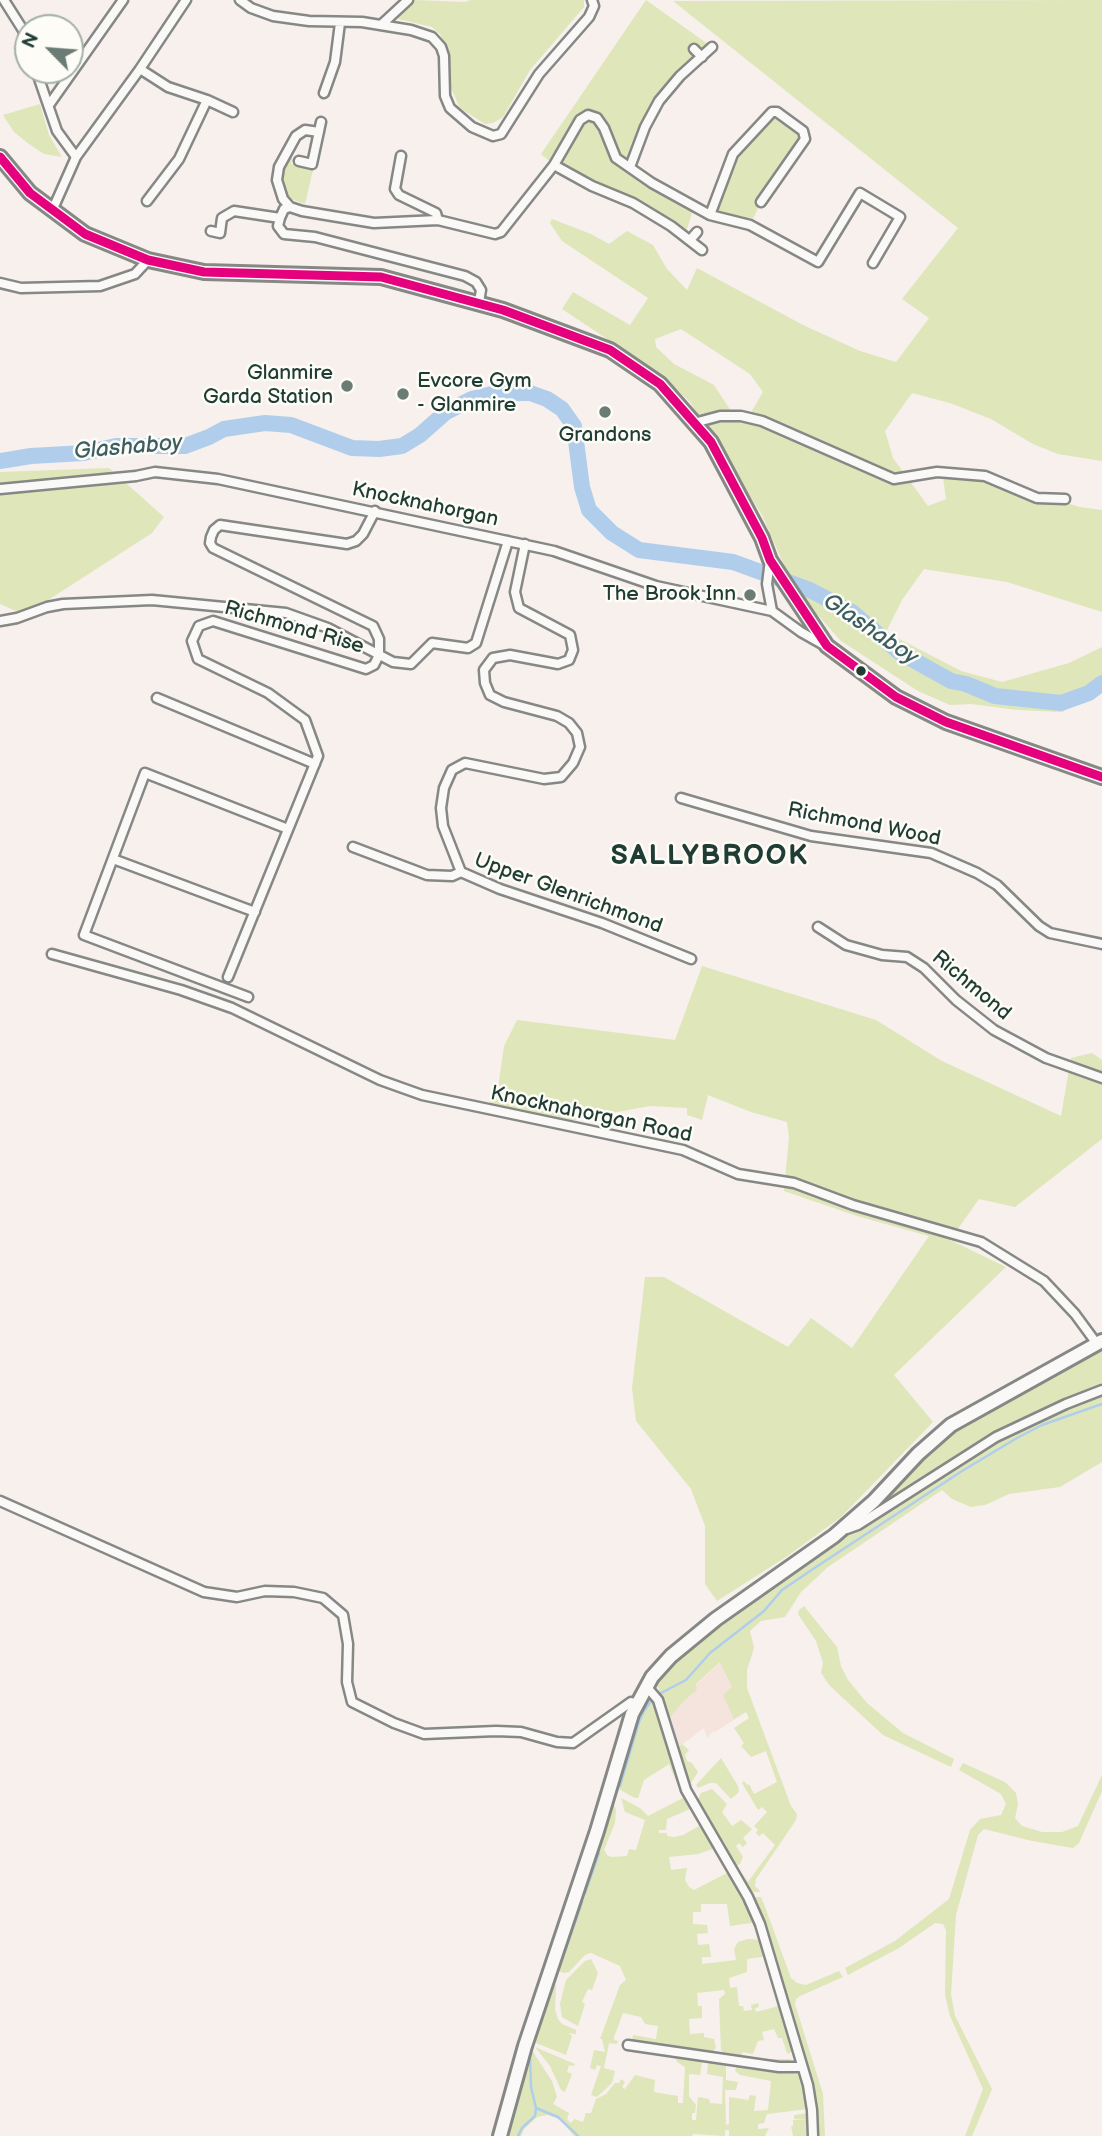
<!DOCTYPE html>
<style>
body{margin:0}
#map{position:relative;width:1102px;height:2136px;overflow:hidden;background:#f7f0ec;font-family:"Balsamiq Sans",sans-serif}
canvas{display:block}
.north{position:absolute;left:14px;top:14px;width:70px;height:70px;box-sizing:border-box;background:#fdfcf7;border:2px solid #a4b0a9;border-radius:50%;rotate:295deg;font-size:19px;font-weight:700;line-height:28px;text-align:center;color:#1f3d34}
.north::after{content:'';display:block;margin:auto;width:24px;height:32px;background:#6b7c74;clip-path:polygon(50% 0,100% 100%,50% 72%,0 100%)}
</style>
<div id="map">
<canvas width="1102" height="2136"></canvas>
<div class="north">N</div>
</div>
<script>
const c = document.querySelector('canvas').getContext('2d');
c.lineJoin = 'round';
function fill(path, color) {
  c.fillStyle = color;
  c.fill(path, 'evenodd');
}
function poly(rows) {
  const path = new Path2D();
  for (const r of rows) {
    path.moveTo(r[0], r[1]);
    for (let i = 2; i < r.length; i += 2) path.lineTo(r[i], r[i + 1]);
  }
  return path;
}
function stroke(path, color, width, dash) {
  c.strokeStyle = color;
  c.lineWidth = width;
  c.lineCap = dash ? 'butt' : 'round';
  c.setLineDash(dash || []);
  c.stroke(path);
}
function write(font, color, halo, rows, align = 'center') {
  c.font = font + ' "Balsamiq Sans",sans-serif';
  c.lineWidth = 5;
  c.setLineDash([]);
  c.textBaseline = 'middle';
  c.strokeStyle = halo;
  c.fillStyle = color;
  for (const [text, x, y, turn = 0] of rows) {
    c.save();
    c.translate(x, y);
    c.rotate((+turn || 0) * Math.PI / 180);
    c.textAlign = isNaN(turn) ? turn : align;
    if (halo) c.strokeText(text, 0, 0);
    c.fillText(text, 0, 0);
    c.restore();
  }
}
const built = poly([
 [729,1654,743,1714,715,1732,713,1731,707,1738,704,1728,680,1746,673,1737,668,1720,685,1700,697,1690,696,1685]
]);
const green = poly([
 [414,0,465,2,471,0,584,0,584,7,530,70,503,117,493,123,485,124,460,108,450,86,448,54,440,34,432,27,394,18],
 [646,0,712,47,656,106,630,167,694,206,685,236,656,216,554,165,541,154],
 [1102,0,1102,461,1058,454,1033,444,991,419,950,403,912,393,885,431,893,458,928,506,946,499,943,477,961,469,980,471,1019,485,1042,496,1080,507,1102,510,1102,612,1007,582,924,569,902,600,886,632,961,671,1002,682,1069,663,1102,647,1102,691,1062,712,1017,710,971,704,950,705,918,691,841,641,807,603,784,565,762,515,690,402,660,374,562,309,573,292,630,325,648,298,562,241,550,223,552,219,591,234,609,244,627,231,653,245,667,269,687,290,697,268,803,325,860,351,896,362,929,318,902,299,958,228,673,1],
 [681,329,750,374,763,392,747,419,733,414,714,385,674,364,656,347,655,339],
 [40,104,49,135,62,157,44,154,29,144,14,132,3,115],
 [772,112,791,121,805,139,761,202,750,225,710,215,733,154],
 [294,146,291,164,313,170,305,204,288,198,281,177,281,169],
 [109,468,164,517,152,533,25,615,0,604,0,472],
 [702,966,876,1020,942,1061,1061,1116,1071,1058,1092,1053,1102,1060,1102,1139,1015,1207,979,1199,950,1240,1006,1267,894,1375,933,1422,841,1517,786,1557,717,1601,705,1584,705,1526,691,1489,636,1421,632,1388,645,1277,664,1277,788,1347,811,1318,852,1348,929,1236,857,1216,784,1191,789,1137,787,1122,751,1112,708,1095,702,1120,687,1115,687,1108,650,1106,551,1124,488,1105,498,1088,504,1046,517,1020,675,1040],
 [1102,1344,1102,1387,1064,1401,994,1433,857,1521,940,1437],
 [1102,1394,1102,1462,1060,1487,1009,1494,985,1505,971,1507,952,1499,942,1490,828,1567,801,1592,785,1617,761,1621,750,1631,754,1648,747,1670,747,1688,791,1806,797,1814,796,1820,756,1879,755,1886,761,1892,748,1892,741,1878,740,1871,748,1882,775,1845,763,1833,759,1836,756,1833,758,1830,754,1826,767,1812,762,1807,758,1810,742,1783,744,1781,747,1785,749,1784,754,1794,777,1782,766,1751,751,1757,741,1746,744,1743,734,1728,749,1718,746,1712,734,1719,723,1695,732,1687,720,1662,696,1684,697,1690,685,1700,668,1720,658,1687,658,1675,672,1658,805,1561,999,1438,1067,1406],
 [804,1606,837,1647,841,1666,848,1680,867,1703,903,1733,954,1759,951,1767,883,1735,830,1686,821,1673,823,1663,816,1641,798,1614,799,1610],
 [649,1697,654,1700,679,1784,692,1808,667,1819,666,1830,659,1830,659,1833,667,1833,667,1836,674,1837,683,1835,701,1825,715,1848,698,1854,669,1857,671,1870,687,1868,685,1880,689,1887,694,1890,729,1872,755,1920,751,1923,730,1926,727,1904,701,1904,701,1912,693,1912,693,1924,707,1925,708,1933,697,1934,698,1945,709,1944,711,1957,702,1957,702,1964,736,1960,734,1949,738,1942,748,1939,762,1940,768,1956,747,1959,747,1972,729,1978,730,1988,737,1987,739,2006,743,2006,744,2011,752,2010,751,2005,758,2003,759,2007,755,2008,756,2012,779,2006,777,1998,781,2001,794,2049,788,2054,787,2053,782,2038,778,2038,774,2029,762,2032,764,2040,758,2041,753,2054,743,2052,741,2057,768,2062,769,2059,790,2059,795,2064,794,2066,724,2056,721,2049,719,1999,725,1994,724,1990,697,1993,698,2006,702,2006,702,2018,689,2019,690,2034,704,2033,704,2037,714,2039,716,2048,712,2053,632,2042,633,2035,656,2039,658,2026,645,2024,641,2017,623,2013,614,2037,614,2040,618,2041,617,2044,609,2043,604,2068,615,2071,612,2083,597,2097,591,2095,601,2066,597,2065,595,2070,590,2068,594,2050,605,2052,602,2039,600,2039,620,1985,626,1980,620,1966,591,1953,585,1955,569,1972,564,1973,556,1970,612,1800,616,1810,615,1823,604,1850,608,1856,612,1857,627,1856,629,1849,636,1850,645,1820,625,1812,621,1798,640,1808,648,1816,683,1798,669,1764,644,1780,638,1798,635,1798,615,1787,633,1726,646,1698],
 [682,1744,689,1750,685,1755,687,1761,692,1763,698,1772,691,1783,687,1779,676,1749],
 [721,1758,738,1786,739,1792,731,1799,716,1783,710,1783,698,1788,696,1785],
 [963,1763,1005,1782,1016,1793,1018,1804,1015,1818,1022,1826,1042,1832,1062,1832,1078,1826,1102,1775,1102,1791,1079,1843,1073,1848,1032,1841,984,1829,978,1835,956,1915,951,1994,955,2016,992,2089,972,2136,965,2136,983,2089,950,2016,945,1995,946,1930,943,1924,935,1923,899,1948,848,1975,845,1968,895,1941,949,1899,970,1830,980,1819,1001,1815,1006,1804,1001,1794,959,1770],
 [712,1789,727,1804,722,1812,732,1826,741,1820,752,1829,743,1838,747,1843,743,1847,739,1843,736,1846,743,1857,740,1864,734,1866,696,1802,701,1793],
 [756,1897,761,1897,764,1904,791,1978,797,1983,806,1985,839,1971,843,1977,800,1996,796,1999,795,2004,823,2094,825,2136,817,2136,816,2105,812,2088,770,1940,754,1900],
 [591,1959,598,1973,592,1990,588,1989,582,2002,585,2004,578,2026,562,2017,560,2004,566,1980,585,1961],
 [551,1984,556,1985,555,2010,558,2019,562,2024,576,2030,576,2034,568,2033,572,2036,566,2055,536,2043,533,2036],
 [535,2047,575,2064,574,2066,569,2065,567,2072,572,2074,565,2092,561,2090,550,2066],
 [533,2052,552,2081,557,2097,553,2104,569,2113,567,2119,571,2123,574,2119,583,2122,586,2113,591,2113,596,2099,606,2094,615,2083,619,2083,621,2079,625,2082,622,2087,625,2089,635,2075,655,2080,654,2092,678,2096,678,2103,683,2103,685,2067,677,2062,674,2054,700,2058,702,2063,700,2075,689,2074,689,2096,696,2105,695,2113,692,2113,692,2120,696,2120,698,2097,709,2099,710,2103,722,2104,723,2077,707,2074,708,2064,711,2060,724,2061,726,2067,726,2080,738,2082,736,2090,725,2090,726,2125,729,2124,729,2097,748,2100,750,2095,756,2096,754,2111,768,2110,771,2081,740,2075,735,2071,738,2063,802,2075,809,2107,808,2109,767,2114,764,2123,758,2124,758,2129,769,2128,765,2136,729,2136,729,2130,725,2130,725,2136,693,2134,692,2136,574,2136,561,2120,548,2115,537,2117,524,2129,521,2136,504,2136,527,2054],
 [808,2113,810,2136,793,2136,791,2126,793,2126,793,2120,807,2119,794,2119,794,2115]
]);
const stream = poly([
 [661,1693,686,1680,710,1653,764,1611,782,1590,813,1569,962,1471,1017,1438,1042,1425,1102,1404],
 [620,1786,639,1722,644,1711,652,1700],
 [585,1893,599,1853],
 [559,1968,582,1902],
 [539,2027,553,1986],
 [536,2108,558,2117,578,2136],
 [518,2136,522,2128,535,2116,536,2108,531,2087,530,2059]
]);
const river = poly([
 [0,461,31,456,84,453,116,446,185,446,209,437,224,429,265,423,291,425,352,448,379,449,402,446,420,435,446,412,472,399,496,393,530,393,547,399,562,409,574,426,582,487,589,510,612,533,639,550,733,562,810,590,852,612,899,652,951,681,966,684,995,696,1061,703,1089,693,1102,683]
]);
const street = poly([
 [4,0,23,30,28,47],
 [240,0,251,8,273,16,309,21,362,22,411,30,432,37,441,47,444,56,445,96,450,108,472,127,493,136,501,134,539,74,589,17,594,6,592,0],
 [381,25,408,0],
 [694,49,702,57],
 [140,69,168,87,207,100,233,112],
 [36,70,57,131,76,157],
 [324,93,335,62,340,23],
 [49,105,123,0],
 [319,132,305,130,296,136,279,167,277,180,283,199,290,207,302,211,374,223,438,220,495,234,501,232,554,165,580,120,588,115,597,118,604,128,616,158,652,183,710,215,750,225,818,262,860,193,900,217,873,263],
 [401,156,395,189,399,195,436,213,438,220],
 [299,161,312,164,321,122],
 [554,165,592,186,633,203,671,226,702,250],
 [630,167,645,127,659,101,680,76,712,47],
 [147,201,179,159,207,100],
 [290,207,284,209,280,218,278,226,284,234,315,237,465,276,476,282,481,290,479,302],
 [52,211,76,157,140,69,186,0],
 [710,215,733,154,772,112,777,112,803,131,805,139,761,202],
 [211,231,220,233,222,218,234,211,280,218],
 [690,240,697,232],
 [0,283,21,288,100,286,135,274,148,260],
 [694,423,720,416,741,416,762,421,894,479,937,472,985,476,1037,498,1065,499],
 [0,489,136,476,155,472,218,479,554,551,656,586,772,611,801,632,824,645],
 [770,560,767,584,772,611],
 [0,621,17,618,47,607,63,604,152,600,286,613,328,628,393,662,411,664,432,643,468,648,476,643,508,541],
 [157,698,315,764],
 [681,798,811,836,931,853,977,873,997,885,1039,926,1050,933,1102,944],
 [353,847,427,875,452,876,461,872,500,889,602,923,691,959],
 [113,859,255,912],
 [461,872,443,826,441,808,444,788,452,770,465,763,544,779,561,777,573,763,580,747,577,733,569,723,557,716,504,702,490,695,485,683,484,670,493,658,510,655,558,664,569,660,573,650,570,635,519,608,515,592,525,544],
 [818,927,846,945,882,955,907,957,924,968,956,1000,994,1030,1046,1058,1102,1078],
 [52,954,181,990,232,1008,380,1080,422,1095,683,1150,738,1174,794,1183,853,1205,981,1242,1044,1281,1075,1314,1097,1344],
 [228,977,318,756,305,720,268,693,198,659,192,641,199,626,213,621,366,669,374,665,379,655,379,639,373,626,213,548,210,543,211,537,214,530,220,525,347,544,356,541,363,534,375,511],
 [248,997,84,935,145,773,288,829],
 [0,1501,204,1592,237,1597,265,1591,294,1592,323,1598,343,1615,348,1644,347,1682,352,1702,394,1723,424,1734,496,1731,521,1732,557,1742,573,1743,631,1702,636,1704],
 [847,1529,858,1525,996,1437,1066,1404,1102,1390],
 [646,1686,658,1700,686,1790,748,1897,760,1924,808,2085,812,2110,813,2136],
 [628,2045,779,2067,802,2067]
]);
const secondary = poly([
 [0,157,30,193,85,234,148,260,204,272,381,277,503,310,610,350,660,384,711,442,762,538,770,560,827,646,896,697,946,722,1102,777],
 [500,2136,525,2046,597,1831,632,1714,652,1677,671,1656,716,1619,834,1536,874,1501,918,1454,951,1425,1102,1341]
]);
const bus1 = poly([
 [0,157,30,193,85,234,148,260,204,272,381,277,503,310,610,350,660,384,711,442,762,538,770,560,827,646,896,697,946,722,1102,777]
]);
const markers = [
 [347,386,7,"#6b7c74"],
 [403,394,7,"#6b7c74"],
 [605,412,7,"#6b7c74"],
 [750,595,7,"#6b7c74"],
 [861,671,6,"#1f3d34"]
];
const poiNames = [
 ["Glanmire",333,374],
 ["Garda Station",333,398],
 ["Evcore Gym",417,382,"left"],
 ["- Glanmire",417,406,"left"],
 ["Grandons",605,436,"center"],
 ["The Brook Inn",736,595]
];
const streetNames = [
 ["Knocknahorgan",425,505,12],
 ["Richmond Rise",294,628,16],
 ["Richmond Wood",864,825,11],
 ["Upper Glenrichmond",568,894,20],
 ["Richmond",971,986,40],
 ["Knocknahorgan Road",591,1115,12]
];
const waterNames = [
 ["Glashaboy",128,448,-5],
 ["Glashaboy",870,630,34]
];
const districtNames = [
 ["SALLYBROOK",710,857]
];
fill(built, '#f4e4dd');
fill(green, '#dee6ba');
stroke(stream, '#b0ceec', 2.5);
stroke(river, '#b0ceec', 16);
stroke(street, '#868885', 13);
stroke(secondary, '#868885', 18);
stroke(street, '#faf9f7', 8);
stroke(secondary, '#faf9f7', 12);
stroke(bus1, '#e5007d', 9);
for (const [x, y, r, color] of markers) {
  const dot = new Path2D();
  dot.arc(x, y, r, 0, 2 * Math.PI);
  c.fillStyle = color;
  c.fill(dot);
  stroke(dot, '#fdfcf7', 2.5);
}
write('21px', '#1f3d34', '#fdfcf7', poiNames, 'right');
write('21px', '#1f3d34', '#fdfcf7', streetNames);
write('italic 23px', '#3c5e62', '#fdfcf7', waterNames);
c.letterSpacing = '2px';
write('bold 28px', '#1f3d34', '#fdfcf7', districtNames);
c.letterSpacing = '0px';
</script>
